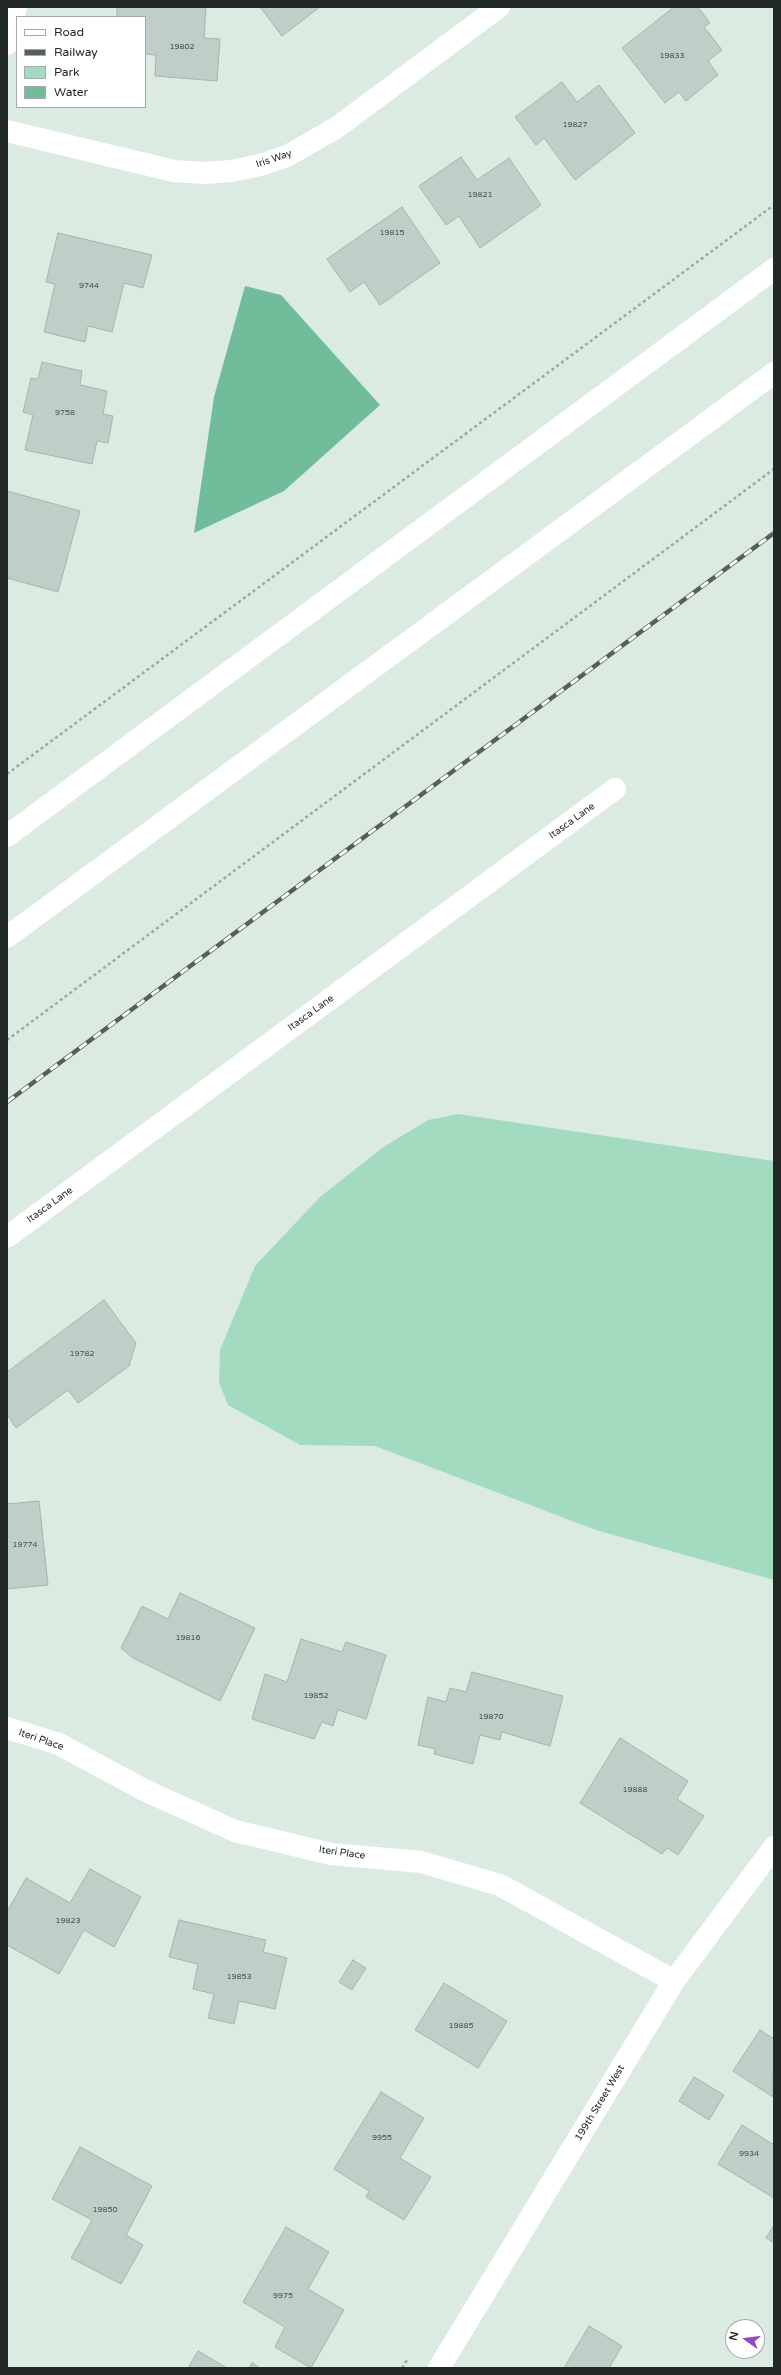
<!DOCTYPE html>
<style>
body{margin:0}
#map{position:relative;width:781px;height:2375px;overflow:hidden;background:#dbebe2;font-family:"Varela Round",sans-serif}
canvas{display:block}
.frame{position:absolute;inset:0;border:8px solid #222825;pointer-events:none}
.legend{position:absolute;left:16px;top:16px;width:130px;height:92px;box-sizing:border-box;background:#fff;border:1px solid #a7a9a8;margin:0;padding:5px 7px;list-style:none;font-size:12px;color:#222825}
.legend li{display:flex;align-items:center;gap:8px;height:20px}
.legend b{width:20px;border:1px solid #a7a9a8}
.north{position:absolute;left:725px;top:2319px;width:40px;height:40px;box-sizing:border-box;background:#fff;border:1px solid #a7a9a8;border-radius:50%;rotate:284deg;font-size:11px;font-weight:700;line-height:16px;text-align:center;color:#222825}
.north::after{content:'';display:block;margin:auto;width:14px;height:18px;background:#974abb;clip-path:polygon(50% 0,100% 100%,50% 72%,0 100%)}
</style>
<div id="map">
<canvas width="781" height="2375"></canvas>
<div class="frame"></div>
<ul class="legend">
<li><b style="height:5px;background:#fff"></b>Road</li>
<li><b style="height:5px;background:#565f5a"></b>Railway</li>
<li><b style="height:11px;background:#a3dbc0"></b>Park</li>
<li><b style="height:11px;background:#71bd9b"></b>Water</li>
</ul>
<div class="north">N</div>
</div>
<script>
const c = document.querySelector('canvas').getContext('2d');
c.lineJoin = 'round';
function fill(path, color) {
  c.fillStyle = color;
  c.fill(path, 'evenodd');
}
function poly(rows) {
  const path = new Path2D();
  for (const r of rows) {
    path.moveTo(r[0], r[1]);
    for (let i = 2; i < r.length; i += 2) path.lineTo(r[i], r[i + 1]);
  }
  return path;
}
function stroke(path, color, width, dash) {
  c.strokeStyle = color;
  c.lineWidth = width;
  c.lineCap = dash ? 'butt' : 'round';
  c.setLineDash(dash || []);
  c.stroke(path);
}
function write(font, color, halo, rows, align = 'center') {
  c.font = font + ' "Varela Round",sans-serif';
  c.lineWidth = 3;
  c.setLineDash([]);
  c.textBaseline = 'middle';
  c.strokeStyle = halo;
  c.fillStyle = color;
  for (const [text, x, y, turn = 0] of rows) {
    c.save();
    c.translate(x, y);
    c.rotate((+turn || 0) * Math.PI / 180);
    c.textAlign = isNaN(turn) ? turn : align;
    if (halo) c.strokeText(text, 0, 0);
    c.fillText(text, 0, 0);
    c.restore();
  }
}
const green = poly([
 [458,1114,774,1161,774,1580,596,1530,375,1446,300,1445,228,1405,219,1382,220,1350,255,1266,320,1197,382,1148,428,1120]
]);
const water = poly([
 [245,286,281,295,380,405,284,491,194,533,214,397]
]);
const building = poly([
 [117,7,206,7,204,38,220,39,217,81,155,76,156,55,145,54,145,17,117,17,117,7],
 [260,7,320,7,282,36,260,7],
 [674,7,698,7,710,23,704,27,722,50,708,61,718,75,686,101,679,92,665,103,622,48,674,7],
 [562,82,577,102,599,85,635,133,575,180,544,138,536,145,515,117,562,82],
 [461,157,477,180,509,158,541,205,480,248,459,216,446,225,419,186,461,157],
 [402,207,440,263,380,305,364,282,350,292,327,259,402,207],
 [58,233,152,255,143,288,124,283,112,332,88,326,85,342,44,332,55,284,46,282,58,233],
 [42,362,82,371,80,385,107,391,103,414,113,416,108,443,97,441,92,464,25,450,33,415,23,412,31,378,38,379,42,362],
 [7,491,80,511,58,592,7,578,7,491],
 [104,1300,136,1343,129,1366,78,1403,68,1390,16,1428,7,1414,7,1372,104,1300],
 [7,1496,8,1504,39,1501,48,1585,7,1589,7,1496],
 [180,1593,255,1628,220,1701,133,1658,121,1648,142,1606,168,1619,180,1593],
 [301,1639,342,1652,346,1642,386,1655,366,1719,338,1710,333,1726,322,1722,314,1739,252,1719,265,1674,287,1682,301,1639],
 [472,1672,563,1696,550,1746,502,1732,500,1740,480,1735,473,1764,434,1754,435,1749,418,1745,428,1697,446,1702,450,1688,466,1692,472,1672],
 [620,1738,688,1781,677,1799,704,1816,678,1855,667,1848,662,1854,580,1803,620,1738],
 [90,1869,141,1897,114,1947,84,1930,59,1974,7,1945,7,1912,26,1878,70,1903,90,1869],
 [179,1920,266,1940,263,1952,287,1958,275,2009,239,2001,234,2024,208,2018,214,1994,193,1989,198,1964,169,1957,179,1920],
 [353,1960,366,1968,352,1990,339,1982,353,1960],
 [444,1983,507,2021,478,2068,415,2030,444,1983],
 [760,2030,774,2039,773,2097,733,2071,760,2030],
 [694,2077,724,2095,709,2120,679,2101,694,2077],
 [381,2092,424,2118,400,2158,431,2177,404,2220,366,2197,369,2191,334,2169,381,2092],
 [742,2125,774,2145,774,2198,718,2164,742,2125],
 [80,2147,152,2186,126,2235,143,2245,121,2284,71,2258,92,2220,52,2199,80,2147],
 [774,2225,774,2243,766,2238,774,2225],
 [286,2227,329,2252,308,2289,344,2310,311,2368,275,2347,285,2327,243,2302,286,2227],
 [589,2326,622,2346,609,2368,564,2368,589,2326],
 [198,2351,227,2368,188,2368,198,2351],
 [252,2363,260,2368,249,2368,252,2363]
]);
const path = poly([
 [7,774,774,205],
 [7,1040,774,469],
 [402,2368,407,2360]
]);
const minor = poly([
 [7,44,16,7],
 [7,131,174,171,203,173,232,171,260,165,287,156,336,128,499,7],
 [7,1237,615,789],
 [7,1728,59,1744,144,1790,235,1831,331,1854,421,1862,500,1885,674,1981],
 [439,2368,674,1981,774,1847]
]);
const secondary = poly([
 [7,836,774,269],
 [7,937,774,373]
]);
const rail = poly([
 [7,1102,774,533]
]);
const numberNames = [
 ["19802",182,47],
 ["19833",672,56],
 ["19827",575,125],
 ["19821",480,195],
 ["19815",392,233],
 ["9744",89,286],
 ["9758",65,413],
 ["19782",82,1354],
 ["19774",25,1545],
 ["19816",188,1638],
 ["19852",316,1696],
 ["19870",491,1717],
 ["19888",635,1790],
 ["19823",68,1921],
 ["19853",239,1977],
 ["19885",461,2026],
 ["9955",382,2138],
 ["9934",749,2154],
 ["19850",105,2210],
 ["9975",283,2296]
];
const streetNames = [
 ["Iris Way",274,159,-19],
 ["Itasca Lane",572,821,-36],
 ["Itasca Lane",311,1013,-36],
 ["Itasca Lane",50,1205,-36],
 ["Iteri Place",41,1740,19],
 ["Iteri Place",342,1853,8],
 ["199th Street West",600,2103,-59]
];
fill(green, '#a3dbc0');
fill(water, '#71bd9b');
fill(building, '#bfcec6');
stroke(building, '#a5b4ac', 1);
stroke(path, '#9ca8a1', 2.5, [3, 3]);
stroke(minor, '#fff', 22);
stroke(secondary, '#fff', 22);
stroke(rail, '#565f5a', 4.5);
stroke(rail, '#fff', 3, [9]);
write('8px', '#49524d', null, numberNames);
write('10px', '#222825', '#fff', streetNames);
</script>
